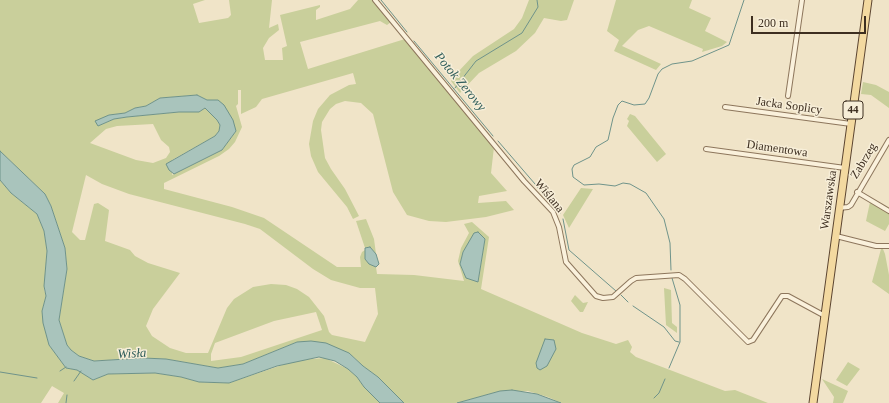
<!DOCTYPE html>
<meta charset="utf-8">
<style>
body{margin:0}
#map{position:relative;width:889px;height:403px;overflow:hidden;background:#f0e4c8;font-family:Georgia,serif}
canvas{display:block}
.scale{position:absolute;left:751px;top:16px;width:115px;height:18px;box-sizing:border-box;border:2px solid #3d2e20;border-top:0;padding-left:5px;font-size:12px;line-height:14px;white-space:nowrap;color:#3d2e20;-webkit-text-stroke:3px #f7eed8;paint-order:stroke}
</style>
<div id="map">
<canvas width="889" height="403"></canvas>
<div class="scale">200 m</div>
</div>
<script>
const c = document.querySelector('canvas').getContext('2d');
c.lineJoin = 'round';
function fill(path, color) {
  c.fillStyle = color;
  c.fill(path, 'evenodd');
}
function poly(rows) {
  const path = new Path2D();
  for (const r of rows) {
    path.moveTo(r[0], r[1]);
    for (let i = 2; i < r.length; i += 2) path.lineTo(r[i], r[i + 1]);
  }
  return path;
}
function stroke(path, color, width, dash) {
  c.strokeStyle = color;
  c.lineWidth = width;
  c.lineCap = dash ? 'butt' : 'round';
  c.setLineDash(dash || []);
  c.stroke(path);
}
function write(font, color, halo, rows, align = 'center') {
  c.font = font + ' Georgia,serif';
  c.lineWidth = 3;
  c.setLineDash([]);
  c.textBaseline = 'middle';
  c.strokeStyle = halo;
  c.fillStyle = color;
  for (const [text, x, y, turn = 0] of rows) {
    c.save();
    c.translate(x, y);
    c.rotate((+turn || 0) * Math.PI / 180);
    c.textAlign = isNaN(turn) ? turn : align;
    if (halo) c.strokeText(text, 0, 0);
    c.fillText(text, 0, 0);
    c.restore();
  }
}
const green = poly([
 [0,0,205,0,193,4,199,23,228,18,231,15,229,0,272,0,269,28,278,24,279,30,269,38,263,48,265,60,283,60,282,48,287,46,280,15,320,5,320,7,316,10,316,20,350,9,358,0,373,0,391,22,387,25,380,21,300,42,308,69,405,39,494,147,491,173,507,191,479,196,478,203,506,201,514,210,486,217,446,222,429,221,407,215,393,192,373,114,361,103,345,101,336,104,330,109,322,122,321,130,325,158,331,169,345,189,359,216,353,219,347,207,318,172,311,156,309,144,313,121,318,109,330,95,349,85,356,84,353,73,262,99,256,107,241,114,241,90,238,90,238,104,236,106,242,127,235,142,229,149,219,156,164,183,164,189,232,207,264,218,337,267,361,267,360,257,362,252,365,250,365,259,376,267,377,274,414,275,464,281,458,261,461,248,469,233,464,224,472,222,489,237,481,289,582,333,616,344,628,340,632,347,630,352,636,357,725,391,735,390,768,403,561,403,548,397,528,391,493,393,457,403,404,403,378,377,363,366,349,353,297,342,243,364,218,368,166,359,143,358,93,361,79,356,71,350,67,345,59,320,67,269,65,248,51,206,45,194,0,151],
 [197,95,207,100,218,100,236,131,222,150,172,175,172,160,215,136,219,131,220,125,217,120,205,108,199,112,179,112,127,117,114,119,98,126,109,115,125,113,135,108,146,106,160,98],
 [153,124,161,140,169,147,170,152,166,158,153,163,136,160,90,143,106,129,117,126],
 [86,175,102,184,129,194,245,224,260,229,313,269,331,280,360,288,375,288,378,314,365,342,332,335,329,332,324,316,309,297,297,289,286,285,271,284,253,287,234,299,227,308,208,353,186,353,170,348,152,336,146,326,153,309,180,273,148,263,135,256,130,250,105,241,109,210,98,203,94,204,85,240,80,240,72,232],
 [485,239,478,282,463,272,460,264,463,252],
 [316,312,322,330,241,357,211,361,211,354,215,343,274,321],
 [529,0,574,0,567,20,561,21,544,18,535,33,516,51,479,73,460,93,451,81,457,73,473,56,514,29,522,18],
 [616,0,692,0,689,8,711,18,705,31,727,42,722,46,702,52,703,49,649,26,638,30,622,46,661,64,656,70,614,51,619,40,607,31],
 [863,82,876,85,889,92,889,108,871,95,861,94],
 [630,114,635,116,666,154,657,162,627,126,629,121,627,119],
 [0,180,11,193,37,214,44,231,47,251,44,289,46,296,42,311,43,318,49,345,66,368,77,370,93,380,108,374,155,373,181,377,199,382,229,383,297,360,325,358,348,369,357,377,364,387,380,403,58,403,64,393,52,386,41,403,0,403],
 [581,188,593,189,569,228,563,215],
 [870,202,889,213,889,224,885,231,866,221],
 [366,219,374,239,376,254,370,247,365,248,356,221],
 [881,249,883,249,885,254,889,275,889,294,872,282],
 [664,288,671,290,672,323,677,327,677,333,666,325],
 [575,295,583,303,588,302,583,312,580,312,571,301],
 [848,362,860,369,847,386,836,380],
 [822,379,848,391,843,403,833,403,834,397]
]);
const water = poly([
 [197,95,207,100,218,100,224,105,233,120,236,131,222,150,174,174,169,170,166,164,215,136,219,131,220,125,217,120,205,108,199,112,179,112,127,117,114,119,98,126,95,121,109,115,125,113,135,108,146,106,160,98,197,95],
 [0,151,45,194,51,206,65,248,67,269,59,320,67,345,71,350,79,356,94,361,143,358,166,359,218,368,243,364,297,342,311,341,326,343,349,353,363,366,378,377,404,403,380,403,364,387,357,377,348,369,335,361,319,357,277,366,229,383,199,382,181,377,155,373,108,374,93,380,77,370,66,368,49,345,43,323,42,311,46,296,44,286,47,251,44,231,37,214,11,193,0,180,0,151],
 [478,232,485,239,478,282,466,278,460,264,463,252,474,233,478,232],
 [370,247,376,254,379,264,376,267,369,264,365,259,365,248,370,247],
 [545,339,554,340,556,349,547,366,540,370,537,368,536,363,545,339],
 [512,390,537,394,561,403,457,403,500,391,512,390]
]);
const stream = poly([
 [381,0,407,32],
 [414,41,493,136],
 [455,88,476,61,522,33,538,7,537,0],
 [498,141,560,213],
 [563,219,569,250,616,291],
 [671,270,670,243,664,219,646,193,630,184,623,183,615,186,599,184,584,185,573,177,572,169,574,165,590,157,596,147,608,140,613,118,618,105,622,101,634,105,645,104,649,98,658,74,662,69,672,64,692,61,729,45,744,0],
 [621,295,628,302],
 [633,306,664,327,675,341,679,342],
 [669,368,680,342,680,305,672,278],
 [60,371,66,367],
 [0,372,37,378],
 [74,381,81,371],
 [654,398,659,393,665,379],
 [66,403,67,395]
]);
const minor = poly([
 [375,0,524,181,553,212,559,227,566,262,596,296,603,298,613,297,631,281,636,278,679,275,685,279,748,342,753,340,782,296,788,296,825,316],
 [788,96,802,0],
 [725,107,851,124],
 [706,149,845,168],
 [857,192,889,211],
 [839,208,848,207,851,205,889,140],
 [836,236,876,246,889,246]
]);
const primary = poly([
 [813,403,868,0]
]);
const shields = [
 [853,110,20]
];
const shieldNames = [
 ["44",853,110]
];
const streetNames = [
 ["Jacka Soplicy",789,106,8],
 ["Diamentowa",777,149,8],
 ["Zabrzeg",864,161,-59],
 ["Wiślana",549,196,51],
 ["Warszawska",829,200,-82]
];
const waterNames = [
 ["Potok Zerowy",460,82,50],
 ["Wisła",132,354,-3]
];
fill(green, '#c9cf9b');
fill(water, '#a9c4bc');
stroke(water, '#6f938a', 1);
stroke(stream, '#6f938a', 1);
stroke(minor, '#8d765c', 6);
stroke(primary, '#5b4430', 9);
stroke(minor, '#faf1dc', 4);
stroke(primary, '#f3d9a0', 7);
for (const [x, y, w] of shields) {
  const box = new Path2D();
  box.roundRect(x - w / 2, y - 9, w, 18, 3);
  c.fillStyle = '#f7eed8';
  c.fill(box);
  stroke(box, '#3d2e20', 1);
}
write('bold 11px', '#3d2e20', null, shieldNames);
write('12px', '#3d2e20', '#f7eed8', streetNames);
write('italic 13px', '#2f5d5a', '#f7eed8', waterNames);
</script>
